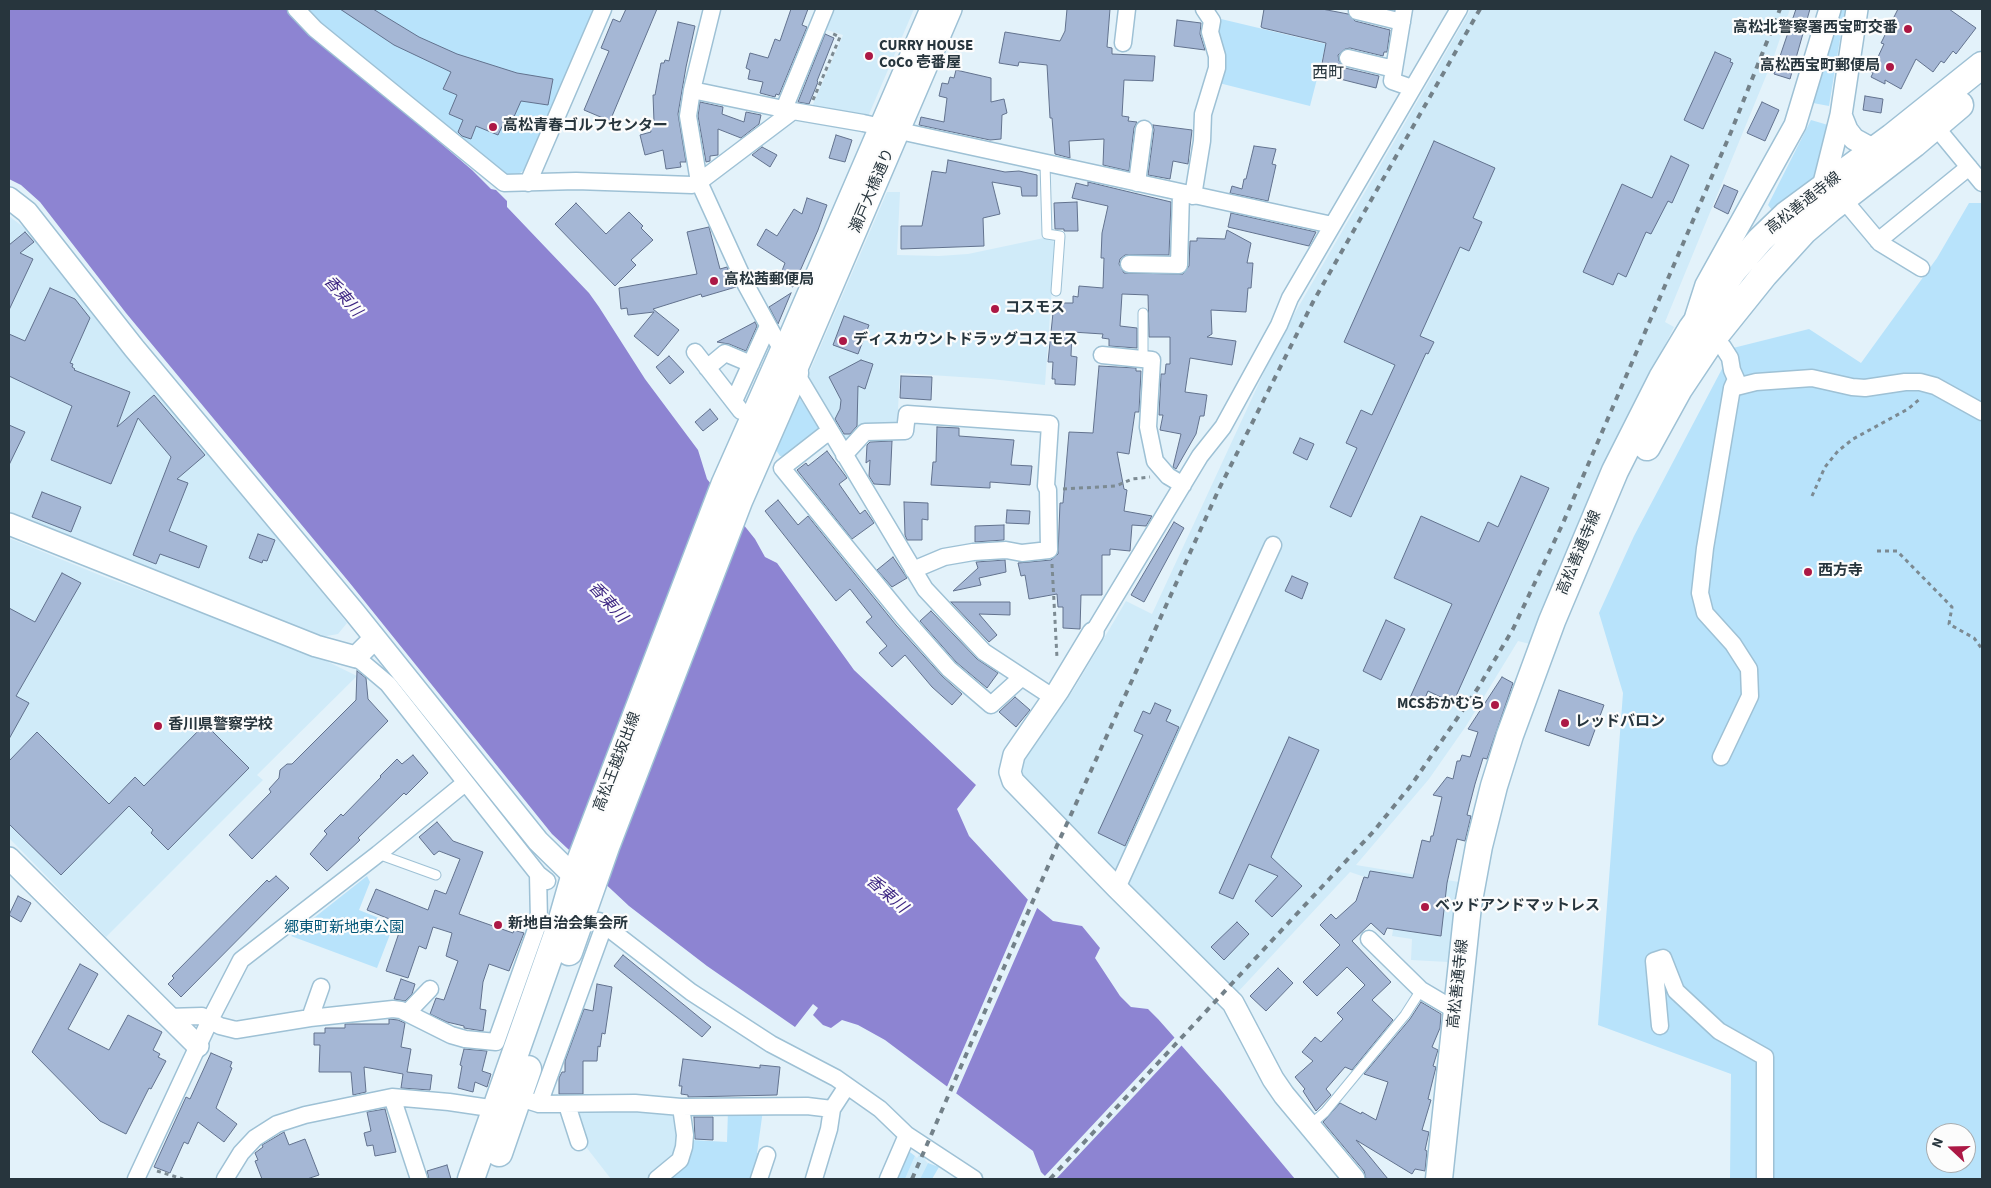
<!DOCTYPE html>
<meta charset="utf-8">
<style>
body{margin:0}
#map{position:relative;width:1991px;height:1188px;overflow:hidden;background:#e3f2fa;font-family:"Source Sans 3",sans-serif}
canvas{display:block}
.frame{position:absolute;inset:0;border:10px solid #27353d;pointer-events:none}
.north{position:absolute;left:1926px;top:1123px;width:50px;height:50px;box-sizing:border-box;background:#fcfcfc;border:1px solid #a7acb0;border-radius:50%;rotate:291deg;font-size:14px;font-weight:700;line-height:20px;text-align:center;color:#27353d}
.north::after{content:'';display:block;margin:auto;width:18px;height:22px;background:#ac1845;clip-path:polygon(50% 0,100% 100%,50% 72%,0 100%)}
</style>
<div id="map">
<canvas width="1991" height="1188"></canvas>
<div class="frame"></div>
<div class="north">N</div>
</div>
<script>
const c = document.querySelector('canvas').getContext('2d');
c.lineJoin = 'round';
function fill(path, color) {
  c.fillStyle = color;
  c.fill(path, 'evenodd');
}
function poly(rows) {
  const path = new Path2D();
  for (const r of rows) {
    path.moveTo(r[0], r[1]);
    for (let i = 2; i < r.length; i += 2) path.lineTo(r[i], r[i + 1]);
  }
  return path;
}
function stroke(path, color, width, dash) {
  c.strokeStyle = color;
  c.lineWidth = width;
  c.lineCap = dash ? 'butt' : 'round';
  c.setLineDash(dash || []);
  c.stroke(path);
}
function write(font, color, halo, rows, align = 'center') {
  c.font = font + ' "Source Sans 3","Noto Sans JP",sans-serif';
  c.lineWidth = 4.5;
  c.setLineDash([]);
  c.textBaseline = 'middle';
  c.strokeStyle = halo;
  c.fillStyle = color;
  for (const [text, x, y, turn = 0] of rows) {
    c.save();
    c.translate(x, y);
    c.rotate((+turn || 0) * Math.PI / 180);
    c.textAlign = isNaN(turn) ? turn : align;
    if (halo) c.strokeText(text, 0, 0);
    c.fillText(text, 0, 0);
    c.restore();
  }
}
const built = poly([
 [831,9,914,9,867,119,811,109,843,35,821,28],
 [1471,9,1790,9,1773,59,1665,322,1674,327,1630,414,1530,644,1518,641,1466,726,1429,779,1356,865,1459,882,1448,962,1411,960,1412,939,1392,936,1400,889,1350,872,1236,994,1024,783,1022,763,1074,689,1126,601,1152,614,1278,342],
 [887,192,900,192,897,255,939,256,968,254,1044,238,1052,237,1055,245,1045,385,991,379,900,373,897,427,846,448,806,380],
 [9,216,31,233,347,623,338,634,321,637,9,514],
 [9,538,102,576,310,653,357,676,257,775,263,780,106,937,9,838],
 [580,1109,671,1111,677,1117,677,1153,650,1179,611,1179,583,1143,575,1120],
 [919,1155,926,1158,925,1160,928,1163,920,1179,905,1179,915,1156,917,1158]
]);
const green = poly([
 [305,9,595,9,524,170,516,176,505,178,318,23],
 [1840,9,1845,9,1829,106,1813,103],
 [1221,19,1326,44,1310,106,1215,82,1215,20],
 [1811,120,1828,125,1816,180,1775,214,1768,205],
 [1969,203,1982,203,1982,1179,1730,1179,1731,1074,1598,1025,1623,693,1599,613,1634,536,1733,348,1809,329,1861,363,1937,258],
 [1936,1133,1966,1133,1966,1163,1936,1163],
 [799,397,819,428,817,435,788,457,780,456,776,450],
 [367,876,370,882,359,910,394,924,377,968,291,936],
 [728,1110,763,1110,757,1153,765,1154,757,1179,665,1179,692,1140,727,1142],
 [906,1149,915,1156,905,1179,892,1179],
 [928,1163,939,1167,932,1179,920,1179]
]);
const water = poly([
 [9,9,288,9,300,23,472,170,491,189,496,190,507,201,507,207,589,293,599,307,645,379,698,450,707,479,755,539,765,557,777,563,854,670,976,785,957,809,969,836,1030,902,1053,921,1082,926,1100,948,1095,958,1120,996,1131,1007,1148,1009,1158,1019,1220,1089,1295,1179,1048,1179,1041,1172,1033,1151,885,1040,858,1025,842,1020,831,1028,823,1025,813,1015,818,1008,813,1004,795,1027,707,966,629,906,552,834,349,582,126,313,40,202,21,185,9,179]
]);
const pier = poly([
 [1029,897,1038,906,955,1096,946,1089],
 [1176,1036,1183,1044,1056,1179,1045,1179,1043,1178]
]);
const building = poly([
 [340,9,373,9,419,37,457,54,517,73,553,79,548,105,521,101,513,119,507,116,498,135,476,126,471,139,462,136,458,132,463,120,449,114,457,95,443,89,451,72,394,45,340,9],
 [626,9,657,9,610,121,584,110,609,51,601,48,613,19,620,22,626,9],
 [791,9,808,9,802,25,807,27,779,95,776,94,775,97,760,93,763,82,748,79,750,70,746,68,750,53,768,58,775,39,780,41,791,9],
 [1067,9,1110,9,1107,47,1112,48,1112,54,1155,56,1153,81,1124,80,1122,116,1129,117,1128,121,1137,122,1134,128,1129,171,1103,165,1104,139,1069,141,1070,158,1055,154,1052,118,1050,118,1047,65,1019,62,1018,66,999,63,1005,32,1060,41,1065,31,1067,9],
 [1264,9,1322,9,1348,14,1355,21,1390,30,1387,52,1384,52,1383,56,1350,48,1345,49,1338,55,1339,61,1345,68,1379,76,1376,88,1320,74,1326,43,1263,28,1261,27,1264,9],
 [1796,9,1810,9,1790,79,1774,74,1796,9],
 [1898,9,1949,9,1976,28,1956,54,1953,51,1944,63,1941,61,1933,72,1916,59,1901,89,1885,80,1885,84,1871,77,1873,73,1871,72,1884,44,1881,43,1898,9],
 [1177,20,1201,23,1200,34,1205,50,1174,46,1177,20],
 [678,22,695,26,686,67,678,114,686,162,680,162,681,167,666,169,663,150,645,155,640,135,651,132,649,124,654,122,653,95,655,95,661,63,664,63,665,60,669,61,678,22],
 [825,34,834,38,817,81,818,82,809,104,798,102,825,34],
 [1715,52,1731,59,1730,62,1733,63,1703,129,1684,120,1715,52],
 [956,70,991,78,991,102,1004,99,1007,113,1002,115,1001,139,990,140,919,125,921,117,944,122,947,98,939,96,942,83,948,84,950,77,954,78,956,70],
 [1865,96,1883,99,1881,113,1863,110,1865,96],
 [700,102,723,107,722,114,744,122,746,112,761,115,759,124,741,138,718,129,718,155,710,156,710,161,706,162,698,116,700,102],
 [1762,102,1779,110,1765,141,1747,133,1762,102],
 [1153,125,1192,130,1188,164,1173,161,1170,179,1148,175,1154,130,1153,125],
 [836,135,852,140,845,162,829,158,836,135],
 [1434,141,1495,168,1473,218,1482,222,1469,251,1460,247,1420,336,1434,342,1428,354,1426,353,1351,517,1330,507,1357,448,1346,443,1361,410,1372,415,1395,365,1344,342,1434,141],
 [1254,146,1276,149,1272,164,1276,165,1268,201,1230,193,1232,186,1242,189,1244,179,1246,179,1254,146],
 [762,147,777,155,770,167,752,155,762,147],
 [1671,156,1689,165,1672,203,1668,201,1651,234,1646,232,1626,277,1618,273,1613,285,1583,272,1622,184,1652,198,1671,156],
 [948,160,1005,172,1019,171,1037,175,1037,196,1022,196,1021,187,992,182,1000,214,983,218,984,246,901,249,901,226,922,226,932,171,946,173,948,160],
 [1088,182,1171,202,1169,255,1125,255,1120,259,1119,264,1124,273,1183,274,1189,266,1190,241,1197,241,1197,238,1225,239,1227,230,1251,243,1247,263,1253,263,1251,288,1248,288,1246,312,1211,310,1212,334,1207,337,1236,341,1232,365,1190,358,1185,392,1207,395,1204,416,1200,416,1196,434,1176,469,1173,467,1181,434,1160,430,1163,415,1159,415,1161,374,1165,374,1166,364,1170,364,1170,337,1149,337,1148,295,1122,294,1120,326,1137,328,1137,348,1109,346,1109,339,1102,338,1103,334,1072,332,1071,356,1077,357,1075,385,1055,384,1055,379,1052,379,1053,362,1048,362,1054,303,1073,303,1073,296,1078,297,1079,286,1103,288,1104,258,1101,258,1102,233,1108,206,1072,198,1076,183,1088,186,1088,182],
 [1724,185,1738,191,1728,214,1714,207,1724,185],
 [807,198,827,205,818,230,793,287,778,281,785,263,757,245,766,229,777,236,794,209,802,214,807,198],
 [1077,202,1078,231,1064,231,1064,229,1055,229,1054,203,1077,202],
 [576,203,606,234,629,212,643,226,641,228,653,240,631,260,636,265,615,286,555,224,576,203],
 [1231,213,1316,232,1309,246,1228,227,1231,213],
 [709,227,720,269,727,267,736,287,702,297,701,294,653,309,679,330,658,356,634,336,654,312,628,315,627,308,621,309,619,288,697,274,687,232,709,227],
 [25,232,34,242,20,253,33,259,9,310,9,245,25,232],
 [50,288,75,299,90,318,70,363,73,364,72,367,75,369,74,370,130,392,117,427,154,395,205,455,177,479,188,483,169,531,207,546,199,568,160,554,156,564,133,555,171,457,138,418,111,484,51,460,72,406,9,376,9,334,25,341,50,288],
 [791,293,778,324,769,307,791,293],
 [844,316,869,325,858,354,833,345,844,316],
 [755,322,757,326,746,351,729,344,717,342,755,322],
 [669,356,684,372,670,384,656,367,669,356],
 [861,360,873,364,865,389,858,386,857,426,850,434,844,434,835,419,840,409,841,400,829,377,861,360],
 [1099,366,1136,368,1136,371,1141,371,1139,412,1135,412,1129,454,1117,452,1124,489,1127,490,1124,511,1152,516,1146,526,1132,525,1130,551,1110,549,1110,555,1102,555,1102,595,1081,595,1080,629,1063,628,1063,607,1058,607,1057,594,1029,599,1025,575,1021,576,1018,563,1051,560,1058,554,1060,503,1063,503,1069,432,1093,433,1099,366],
 [901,376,932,377,931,400,900,398,901,376],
 [710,409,718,419,703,431,695,422,710,409],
 [9,425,25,432,9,465,9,425],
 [937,427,959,428,959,436,1014,440,1011,465,1032,466,1030,485,990,482,990,488,931,485,933,462,936,462,937,427],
 [1300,438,1314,444,1307,460,1293,453,1300,438],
 [892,441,890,485,874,484,869,476,870,460,866,463,867,445,870,442,892,441],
 [827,451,847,478,839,484,860,514,865,510,874,523,852,539,797,470,806,463,808,466,827,451],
 [1521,476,1549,488,1453,703,1428,691,1422,705,1409,700,1452,604,1394,578,1421,516,1479,542,1488,522,1498,527,1521,476],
 [42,492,81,507,71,532,32,517,42,492],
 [778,500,798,525,808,516,896,625,942,676,962,694,952,705,932,687,905,655,892,667,879,653,887,646,866,622,872,617,850,589,836,601,765,511,778,500],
 [904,502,928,503,928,520,922,519,922,540,907,540,905,535,904,502],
 [1007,510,1030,511,1029,524,1006,523,1007,510],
 [1174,522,1184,528,1144,602,1131,595,1174,522],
 [1004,525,1004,540,975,542,975,526,1004,525],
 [258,534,275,540,267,561,263,560,262,563,249,558,258,534],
 [893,557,907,578,892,587,877,570,893,557],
 [1005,560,1006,572,979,578,981,585,953,591,978,568,976,562,1005,560],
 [62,573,81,583,16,696,29,703,9,739,9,608,35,622,62,573],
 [1292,576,1308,583,1302,599,1285,591,1292,576],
 [951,602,1010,602,1010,615,979,614,997,635,989,642,951,602],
 [931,611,977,659,998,673,987,688,956,662,920,621,931,611],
 [1386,620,1405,629,1381,680,1363,671,1386,620],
 [357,671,366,678,368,699,388,721,252,859,229,835,271,792,269,789,279,778,280,770,287,764,292,764,356,700,357,671],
 [1502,677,1513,683,1487,759,1483,758,1475,784,1467,815,1471,816,1465,841,1457,839,1447,883,1441,936,1387,928,1384,935,1371,923,1352,941,1391,982,1372,1000,1393,1020,1352,1070,1345,1067,1326,1089,1331,1095,1316,1111,1303,1091,1305,1089,1295,1077,1313,1061,1302,1052,1315,1037,1321,1042,1343,1019,1337,1013,1365,985,1347,967,1317,996,1303,982,1340,945,1320,925,1331,914,1336,919,1356,901,1364,877,1368,878,1370,871,1413,878,1422,840,1430,842,1431,836,1433,836,1442,797,1433,795,1447,777,1453,779,1457,761,1460,761,1462,755,1470,757,1478,732,1468,729,1502,677],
 [1559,690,1604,705,1589,746,1545,731,1559,690],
 [1015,697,1030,710,1016,727,999,712,1015,697],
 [1155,703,1171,710,1166,721,1179,727,1125,846,1098,833,1143,735,1134,731,1143,711,1150,714,1155,703],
 [205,724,249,768,168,850,151,833,153,830,129,806,61,875,9,824,9,761,37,732,109,804,135,777,144,786,205,724],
 [1289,737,1319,750,1271,857,1302,886,1272,917,1255,901,1278,876,1249,864,1233,899,1219,893,1289,737],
 [413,755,428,773,406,795,404,793,358,838,360,840,327,871,310,854,327,834,324,831,341,814,343,816,381,777,380,776,397,759,402,764,413,755],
 [437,822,453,841,483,852,459,914,513,933,514,930,524,933,509,971,489,964,483,982,480,1009,486,1010,483,1031,464,1028,464,1026,447,1022,430,1014,436,998,444,1000,458,961,446,956,452,933,433,927,426,949,419,946,408,978,386,971,402,924,367,910,376,889,428,910,435,890,446,894,460,859,439,851,434,855,419,837,437,822],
 [276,876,289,888,181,997,168,984,174,978,172,976,267,880,269,882,276,876],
 [18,896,31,903,21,922,9,915,18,896],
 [1237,922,1249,934,1224,960,1211,947,1237,922],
 [623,955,711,1027,702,1037,614,966,623,955],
 [80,964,98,974,68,1029,109,1050,128,1015,162,1032,153,1050,160,1054,158,1057,166,1061,151,1089,149,1088,126,1134,100,1121,32,1052,80,964],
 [1278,968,1293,983,1266,1011,1250,996,1278,968],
 [401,979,415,984,412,994,405,1001,394,999,401,979],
 [597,984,612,987,605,1034,602,1033,600,1047,598,1046,597,1061,583,1061,583,1094,559,1094,559,1078,562,1072,565,1072,565,1061,584,1009,593,1011,597,984],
 [1421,1002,1441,1014,1440,1028,1432,1047,1438,1050,1433,1066,1436,1067,1428,1099,1431,1100,1422,1130,1429,1132,1425,1150,1427,1151,1425,1171,1415,1169,1412,1174,1356,1140,1388,1179,1366,1179,1364,1171,1323,1122,1340,1103,1361,1114,1362,1112,1376,1120,1388,1082,1364,1074,1410,1019,1421,1002],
 [389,1019,398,1020,405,1023,401,1047,411,1049,407,1072,432,1075,430,1090,401,1088,403,1074,364,1067,366,1092,353,1095,351,1072,319,1072,320,1045,314,1045,314,1033,325,1033,325,1028,345,1028,345,1024,389,1024,389,1019],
 [464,1049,487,1051,482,1071,491,1074,487,1087,475,1082,473,1092,458,1088,462,1066,460,1065,464,1049],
 [211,1053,232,1062,230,1067,232,1068,216,1108,237,1124,224,1142,198,1122,188,1144,184,1142,170,1173,154,1167,186,1097,190,1099,211,1053],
 [683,1059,760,1068,760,1065,780,1067,777,1095,688,1097,688,1095,681,1094,682,1086,679,1086,683,1059],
 [385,1109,396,1152,375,1156,373,1145,367,1146,364,1133,371,1131,367,1112,385,1109],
 [694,1117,713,1117,713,1140,695,1139,694,1117],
 [284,1132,289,1145,305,1139,319,1175,307,1179,262,1179,255,1161,258,1160,255,1153,263,1147,262,1145,284,1132],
 [447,1165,451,1179,429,1179,427,1171,447,1165]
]);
const path = poly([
 [813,100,840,37,831,33],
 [1063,489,1116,486,1132,479,1150,477],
 [1812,496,1825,467,1838,451,1853,439,1908,409,1921,398],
 [1877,551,1897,551,1952,607,1949,624,1974,638,1982,649],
 [1052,564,1057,658],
 [157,1171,183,1179]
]);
const service = poly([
 [1045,164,1047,234,1060,236,1056,291],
 [1143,313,1143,359],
 [378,854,436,875],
 [1309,1126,1325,1112,1405,1015,1421,990]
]);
const minor = poly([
 [296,9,315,29,504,183,576,181,692,185,699,182,746,285,775,338,925,589,984,652,1054,698],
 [712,9,692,90,688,116,699,182,793,111,863,123,1332,225],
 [1404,9,1392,81,1412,88],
 [1357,11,1402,22],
 [1123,43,1127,9],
 [1348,58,1394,69],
 [692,90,793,111],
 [784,109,825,9],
 [1935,126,1982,183],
 [528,183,603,9],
 [1137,183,1144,129],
 [1193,196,1202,141,1203,114,1217,68,1217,56,1210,32,1212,21,1204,9],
 [1843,199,1880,243,1921,268],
 [1878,241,1969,167],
 [1129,264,1179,265,1181,193],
 [1704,336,1723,347,1730,358,1732,370,1736,379,1732,388,1756,382,1812,378,1852,387,1865,388,1905,382,1920,382,1935,386,1982,412],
 [695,352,741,411],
 [1102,355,1152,360,1148,427,1155,461,1168,476,1183,485],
 [707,368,725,353,751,364],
 [734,401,768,326],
 [831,432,823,436,782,468,904,618,949,669,991,705,1022,677],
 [844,455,865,432,905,431,907,414,1050,424,1046,486,1048,490,1049,550,1022,553,1006,550,973,552,944,557,913,570],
 [1093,633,1200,456,1223,427,1279,325,1290,298,1459,9],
 [356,657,388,684,538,874,547,881],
 [1721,757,1750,696,1749,669,1733,644,1705,613,1700,593,1705,548,1732,388],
 [1117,888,1273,545],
 [599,921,691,992,771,1044,836,1078,880,1109,907,1135,974,1179],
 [1369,939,1421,990,1448,1006,1457,1004],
 [407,1013,430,989],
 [167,1017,202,1016,220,1026,236,1030,310,1018,393,1009,401,1010,451,1035,465,1039,496,1042,539,921,538,874],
 [310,1018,321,987],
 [1660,1026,1654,961,1663,958,1676,991,1719,1031,1765,1057,1765,1179],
 [510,1095,539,1104,635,1103,681,1107,685,1135,684,1147,680,1160,657,1179],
 [392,1097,419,1179],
 [539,1104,604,926],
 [567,1105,579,1142],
 [681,1107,807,1106,832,1109,847,1086],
 [136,1179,210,1020,241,960,378,854,465,783],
 [225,1179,241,1153,255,1138,277,1124,305,1115,392,1097,449,1102,483,1107,502,1113],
 [759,1179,767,1155],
 [814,1179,829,1129,832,1109],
 [888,1179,907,1135]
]);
const tertiary = poly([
 [1841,115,1847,130,1854,139,1874,150],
 [1821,195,1841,115,1857,9],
 [9,198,27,212,134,348,355,613,538,841,585,887],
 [1696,316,1706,285,1795,125,1830,9],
 [783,352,931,9],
 [795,373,951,9],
 [9,524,316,646,356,657,374,639],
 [1093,633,1058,691,1014,755,1010,772,1013,781,1117,888,1233,1003,1273,1079,1284,1095,1354,1179],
 [9,858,198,1046]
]);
const primary = poly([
 [1647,447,1679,389,1711,341,1764,275,1804,231,1830,209,1914,144,1960,105],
 [569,952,607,844,739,501,795,373],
 [499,1153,528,1069],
 [471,1179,560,926,574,877,725,483,783,352],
 [1439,1179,1468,906,1479,846,1494,786,1510,735,1552,621,1615,471,1662,378,1692,328,1734,270,1760,240,1786,215,1892,137,1982,65]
]);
const rail = poly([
 [912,1179,1059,841,1219,489,1313,302,1480,9],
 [1050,1179,1373,832,1412,784,1478,688,1513,629,1563,523,1731,132,1780,9]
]);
const markers = [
 [1908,29,5,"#ac1845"],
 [869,56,5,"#ac1845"],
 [1890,67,5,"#ac1845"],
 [493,127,5,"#ac1845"],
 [714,281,5,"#ac1845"],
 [995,309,5,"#ac1845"],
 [843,341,5,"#ac1845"],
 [1808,572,5,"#ac1845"],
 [1495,705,5,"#ac1845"],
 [1565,723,5,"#ac1845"],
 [158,726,5,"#ac1845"],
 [1425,907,5,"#ac1845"],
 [498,925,5,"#ac1845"]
];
const poiNames = [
 ["高松北警察署西宝町交番",1898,29,"right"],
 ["CURRY HOUSE",879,47],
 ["CoCo 壱番屋",879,64],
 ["高松西宝町郵便局",1880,67,"right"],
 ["高松青春ゴルフセンター",503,127],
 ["高松茜郵便局",724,281],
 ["コスモス",1005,309],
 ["ディスカウントドラッグコスモス",853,341],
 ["西方寺",1818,572],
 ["MCSおかむら",1485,705,"right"],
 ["レッドバロン",1575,723],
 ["香川県警察学校",168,726],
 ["ベッドアンドマットレス",1435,907],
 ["新地自治会集会所",508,925]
];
const streetNames = [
 ["瀬戸大橋通り",873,191,-67],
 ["高松善通寺線",1804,204,-38],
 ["高松善通寺線",1580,553,-67],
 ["高松王越坂出線",618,762,-69],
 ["高松善通寺線",1459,984,-84]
];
const parkNames = [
 ["郷東町新地東公園",344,929]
];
const neighbourhoodNames = [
 ["西町",1328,74]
];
const waterNames = [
 ["香東川",342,297,49],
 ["香東川",607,603,48],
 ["香東川",886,895,41]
];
fill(built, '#d0ebf9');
fill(green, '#b8e3fb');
fill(water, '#8d84d2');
fill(pier, '#e3f2fa');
fill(building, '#a5b7d5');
stroke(building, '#62728e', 1);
stroke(service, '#9ec1d5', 11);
stroke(minor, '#9ec1d5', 19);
stroke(tertiary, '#9ec1d5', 24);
stroke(primary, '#9ec1d5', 29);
stroke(path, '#7c8a92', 3, [4, 4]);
stroke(service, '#fff', 9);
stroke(minor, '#fff', 16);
stroke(tertiary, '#fff', 21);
stroke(primary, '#fff', 26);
stroke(rail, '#738189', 4, [6, 6]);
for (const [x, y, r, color] of markers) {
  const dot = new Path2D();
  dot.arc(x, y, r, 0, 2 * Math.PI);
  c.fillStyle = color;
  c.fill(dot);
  stroke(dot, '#fcfcfc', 2);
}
write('bold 15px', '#27353d', '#fcfcfc', poiNames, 'left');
write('15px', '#27353d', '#fcfcfc', streetNames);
write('15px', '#055879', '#fcfcfc', parkNames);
write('16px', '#27353d', '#fcfcfc', neighbourhoodNames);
write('italic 16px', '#3e2783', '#fcfcfc', waterNames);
</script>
